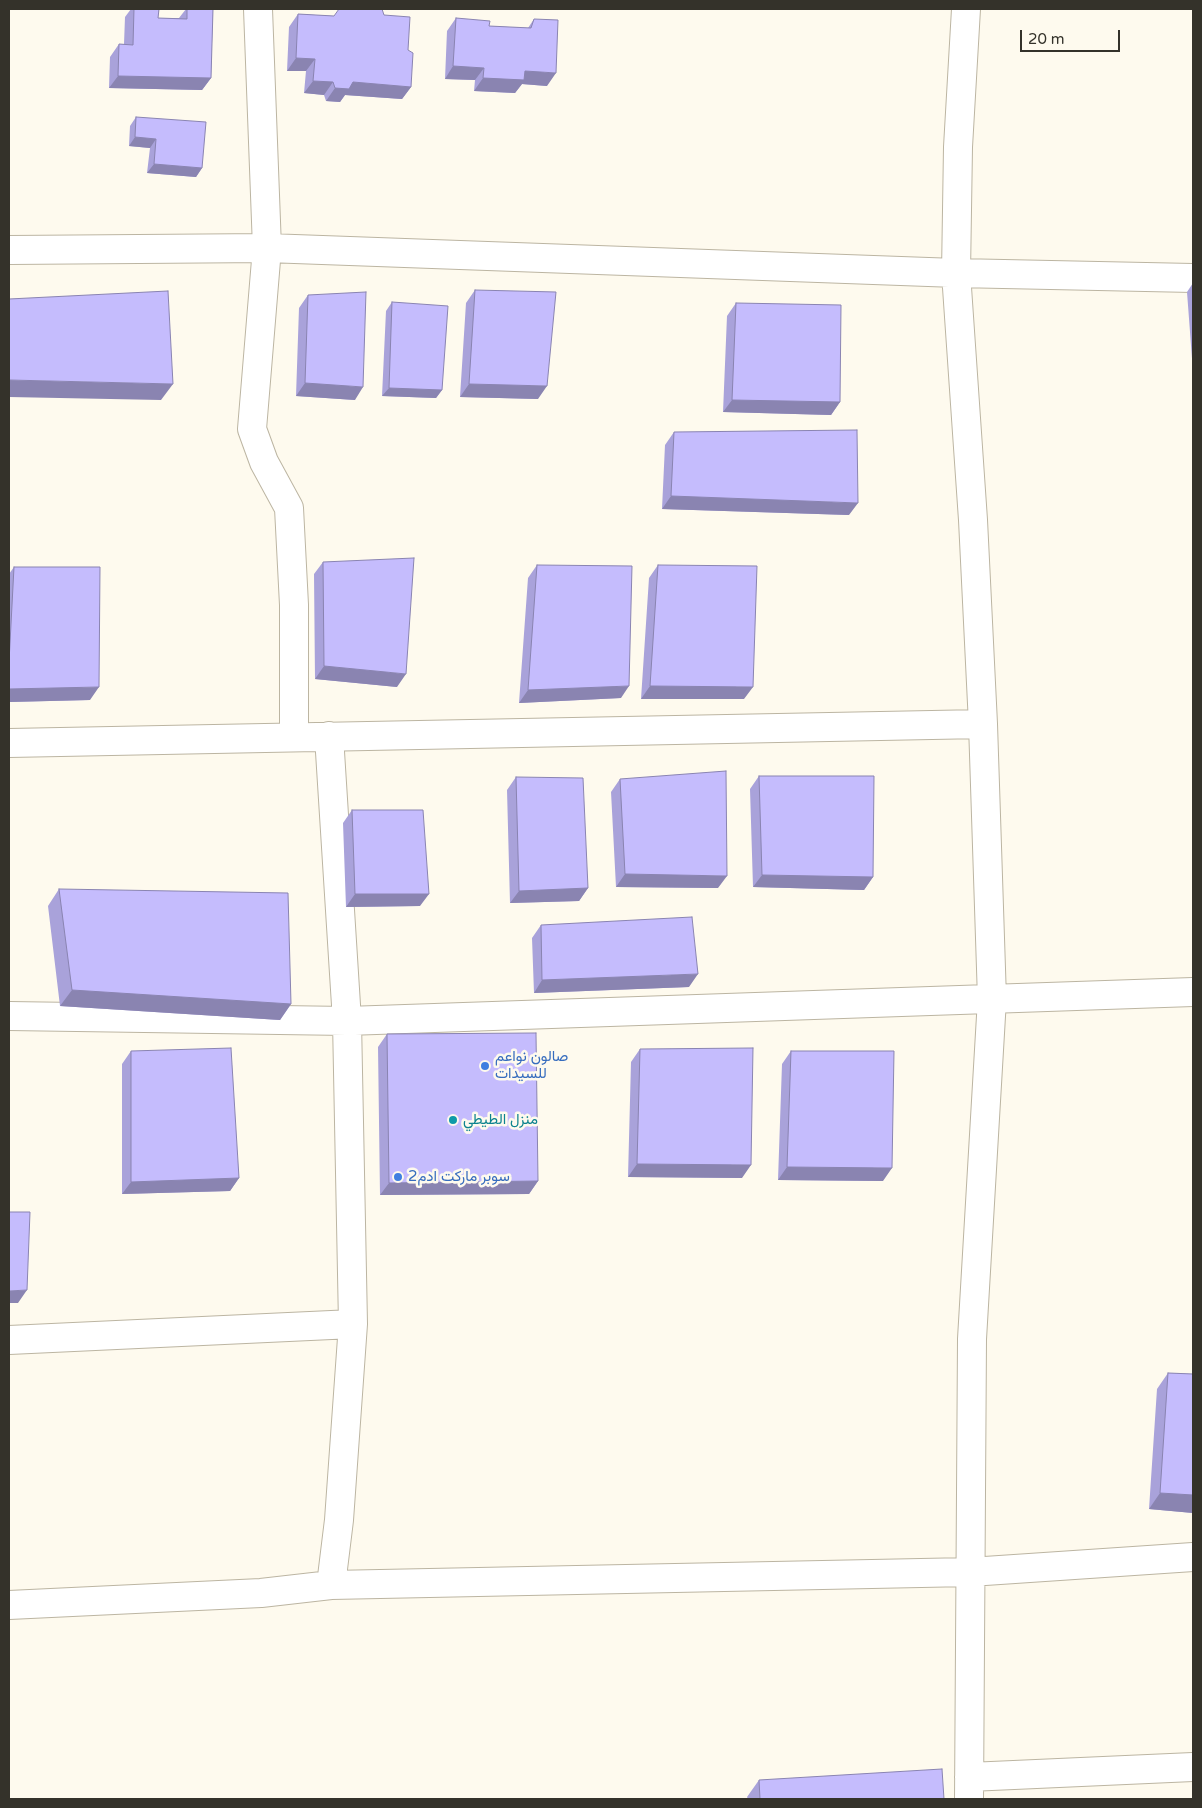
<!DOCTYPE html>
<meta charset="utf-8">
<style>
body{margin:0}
#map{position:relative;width:1202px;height:1808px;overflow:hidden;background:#fefaee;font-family:"Varela Round",sans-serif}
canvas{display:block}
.frame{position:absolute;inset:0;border:10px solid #34322a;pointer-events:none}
.scale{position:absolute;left:1020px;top:30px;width:100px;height:22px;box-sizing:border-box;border:2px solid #34322a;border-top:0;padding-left:6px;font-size:15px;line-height:18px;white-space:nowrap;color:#34322a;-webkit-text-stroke:4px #fefaee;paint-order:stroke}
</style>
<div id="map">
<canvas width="1202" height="1808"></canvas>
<div class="frame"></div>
<div class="scale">20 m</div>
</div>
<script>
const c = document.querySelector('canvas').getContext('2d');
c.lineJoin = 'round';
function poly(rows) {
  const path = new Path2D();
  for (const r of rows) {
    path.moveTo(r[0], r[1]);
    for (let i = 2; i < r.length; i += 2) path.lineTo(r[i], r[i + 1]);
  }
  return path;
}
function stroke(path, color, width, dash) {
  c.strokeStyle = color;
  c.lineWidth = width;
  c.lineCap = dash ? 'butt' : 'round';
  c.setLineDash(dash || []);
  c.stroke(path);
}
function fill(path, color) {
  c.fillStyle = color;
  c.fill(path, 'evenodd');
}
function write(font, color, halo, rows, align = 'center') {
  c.font = font + ' "Varela Round",Vazirmatn,sans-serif';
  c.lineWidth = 5;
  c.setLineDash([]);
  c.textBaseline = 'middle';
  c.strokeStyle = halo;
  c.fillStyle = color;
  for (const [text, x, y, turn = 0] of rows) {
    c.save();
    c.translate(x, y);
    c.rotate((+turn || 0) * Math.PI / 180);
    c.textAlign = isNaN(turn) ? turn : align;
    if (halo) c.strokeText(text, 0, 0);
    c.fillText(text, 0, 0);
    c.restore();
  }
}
const street = poly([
 [258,9,267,248,252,429,264,462,289,508,294,605,294,737],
 [966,9,958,147,956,273,973,520,983,724,992,999,972,1339,969,1799],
 [9,250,267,248,956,273,1193,278],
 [9,743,983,724],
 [9,1016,347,1021,1193,992],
 [9,1340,353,1324],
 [331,1585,970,1572,1193,1557],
 [9,1605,261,1593,331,1585,339,1520,353,1324,347,1021,329,736],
 [969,1777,1193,1767]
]);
const wall = poly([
 [131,9,159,9,158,18,179,18,186,9,213,9,211,78,202,90,109,88,110,57,119,44,124,44,125,17],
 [298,14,334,16,384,15,408,50,411,87,402,99,345,95,340,102,326,101,324,95,304,93,306,71,287,71,289,27],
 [456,18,489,26,528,28,534,19,547,86,522,84,515,93,474,91,475,80,445,79,447,31],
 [136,117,202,168,196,177,147,173,150,148,129,146,130,126],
 [1193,283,1193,372,1187,292],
 [475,290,538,399,460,397,466,303],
 [308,295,355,400,296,396,299,308],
 [392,302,442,390,436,398,382,396,386,311],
 [736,303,840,402,831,415,723,412,727,316],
 [674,432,849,515,662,509,665,445],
 [323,562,397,687,315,679,314,574],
 [537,565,621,698,519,703,528,578],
 [658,565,744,699,641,699,649,578],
 [14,567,90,700,9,702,9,574],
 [759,776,873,877,864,890,753,887,750,789],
 [516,777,588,888,579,901,510,903,507,790],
 [620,779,718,888,616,887,611,792],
 [352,810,420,906,346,907,343,823],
 [59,889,291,1004,280,1020,60,1006,48,906],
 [541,925,689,987,534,993,532,938],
 [387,1034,538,1181,529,1194,380,1195,378,1047],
 [640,1049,742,1178,628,1177,631,1062],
 [131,1051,239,1178,230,1191,122,1194,122,1064],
 [791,1051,883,1181,778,1180,782,1064],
 [1168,1373,1193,1374,1193,1513,1149,1509,1157,1389],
 [759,1780,944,1799,748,1799,747,1797]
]);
const shadedWall = poly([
 [296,58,315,59,306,71,287,71],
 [453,66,484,68,475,80,445,79],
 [525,71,556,73,547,86,522,84,515,93,474,91,483,78],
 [118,76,211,78,202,90,109,88],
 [313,81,333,82,324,95,304,93],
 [353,82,411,87,402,99,345,95,340,102,326,101,335,88],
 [135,137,156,139,150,148,129,146],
 [154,164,202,168,196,177,147,173],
 [9,380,173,384,161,400,9,397],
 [305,383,363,387,355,400,296,396],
 [469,384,547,386,538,399,460,397],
 [389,388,442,390,436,398,382,396],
 [732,400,840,402,831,415,723,412],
 [671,496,858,503,849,515,662,509],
 [324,666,406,674,397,687,315,679],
 [629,686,621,698,519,703,528,690],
 [650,686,753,687,744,699,641,699],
 [99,687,90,700,9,702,9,689],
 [625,874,727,876,718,888,616,887],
 [762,875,873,877,864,890,753,887],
 [588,888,579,901,510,903,519,891],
 [355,894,429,894,420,906,346,907],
 [698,974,689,987,534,993,542,980],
 [72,990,291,1004,280,1020,60,1006],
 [637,1164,751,1165,742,1178,628,1177],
 [787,1167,892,1168,883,1181,778,1180],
 [239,1178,230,1191,122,1194,131,1182],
 [538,1181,529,1194,380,1195,389,1183],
 [27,1290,18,1303,9,1303,9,1291],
 [1160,1493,1193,1495,1193,1513,1149,1509]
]);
const building = poly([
 [134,9,159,9,158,18,187,19,187,9,213,9,211,78,118,76,119,44,133,45,134,9],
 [339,9,382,9,384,15,410,17,408,50,413,53,411,87,353,82,349,89,335,88,333,82,313,81,315,59,296,58,298,14,334,16,339,9],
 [456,18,490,21,489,26,531,28,534,19,558,20,556,73,525,71,524,80,483,78,484,68,453,66,456,18],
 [136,117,206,122,202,168,154,164,156,139,135,137,136,117],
 [475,290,556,292,547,386,469,384,475,290],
 [168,291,173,384,9,380,9,299,168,291],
 [366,292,363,387,305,383,308,295,366,292],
 [392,302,448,306,442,390,389,388,392,302],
 [736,303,841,305,840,402,732,400,736,303],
 [857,430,858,503,671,496,674,432,857,430],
 [414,558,406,674,324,666,323,562,414,558],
 [537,565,632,566,629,686,528,690,537,565],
 [658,565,757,566,753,687,650,686,658,565],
 [14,567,100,567,99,687,9,689,9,662,14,567],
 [726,771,727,876,625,874,620,779,726,771],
 [759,776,874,776,873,877,762,875,759,776],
 [516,777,583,778,588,888,519,891,516,777],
 [352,810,423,810,429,894,355,894,352,810],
 [59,889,288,893,291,1004,72,990,59,889],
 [692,917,698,974,542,980,541,925,692,917],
 [536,1033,538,1181,389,1183,387,1034,536,1033],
 [231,1048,239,1178,131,1182,131,1051,231,1048],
 [753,1048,751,1165,637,1164,640,1049,753,1048],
 [791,1051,894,1051,892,1168,787,1167,791,1051],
 [9,1212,30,1212,27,1290,9,1291,9,1212],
 [1168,1373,1193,1374,1193,1495,1160,1493,1168,1373],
 [942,1769,944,1799,760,1799,759,1780,942,1769]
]);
const markers = [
 [485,1066,5,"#3f7fe0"],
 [453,1120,5,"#0f9aa8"],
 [398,1177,5,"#3f7fe0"]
];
const shopNames = [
 ["صالون نواعم",495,1057],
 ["للسيدات",495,1074],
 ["سوبر ماركت ادم2",408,1177]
];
const cultureNames = [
 ["منزل الطيطي",463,1120]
];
stroke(street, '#bcb5a2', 30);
stroke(street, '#fff', 28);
fill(wall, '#a9a2da');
fill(shadedWall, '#8a84b1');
fill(building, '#c5bcfd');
stroke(building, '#8a84b1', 1);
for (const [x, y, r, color] of markers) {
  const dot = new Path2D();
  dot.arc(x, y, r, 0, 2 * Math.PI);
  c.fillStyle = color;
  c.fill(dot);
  stroke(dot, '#fefaee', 2);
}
write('15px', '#366cbe', '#fefaee', shopNames, 'left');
write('15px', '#0d838f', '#fefaee', cultureNames, 'left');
</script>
